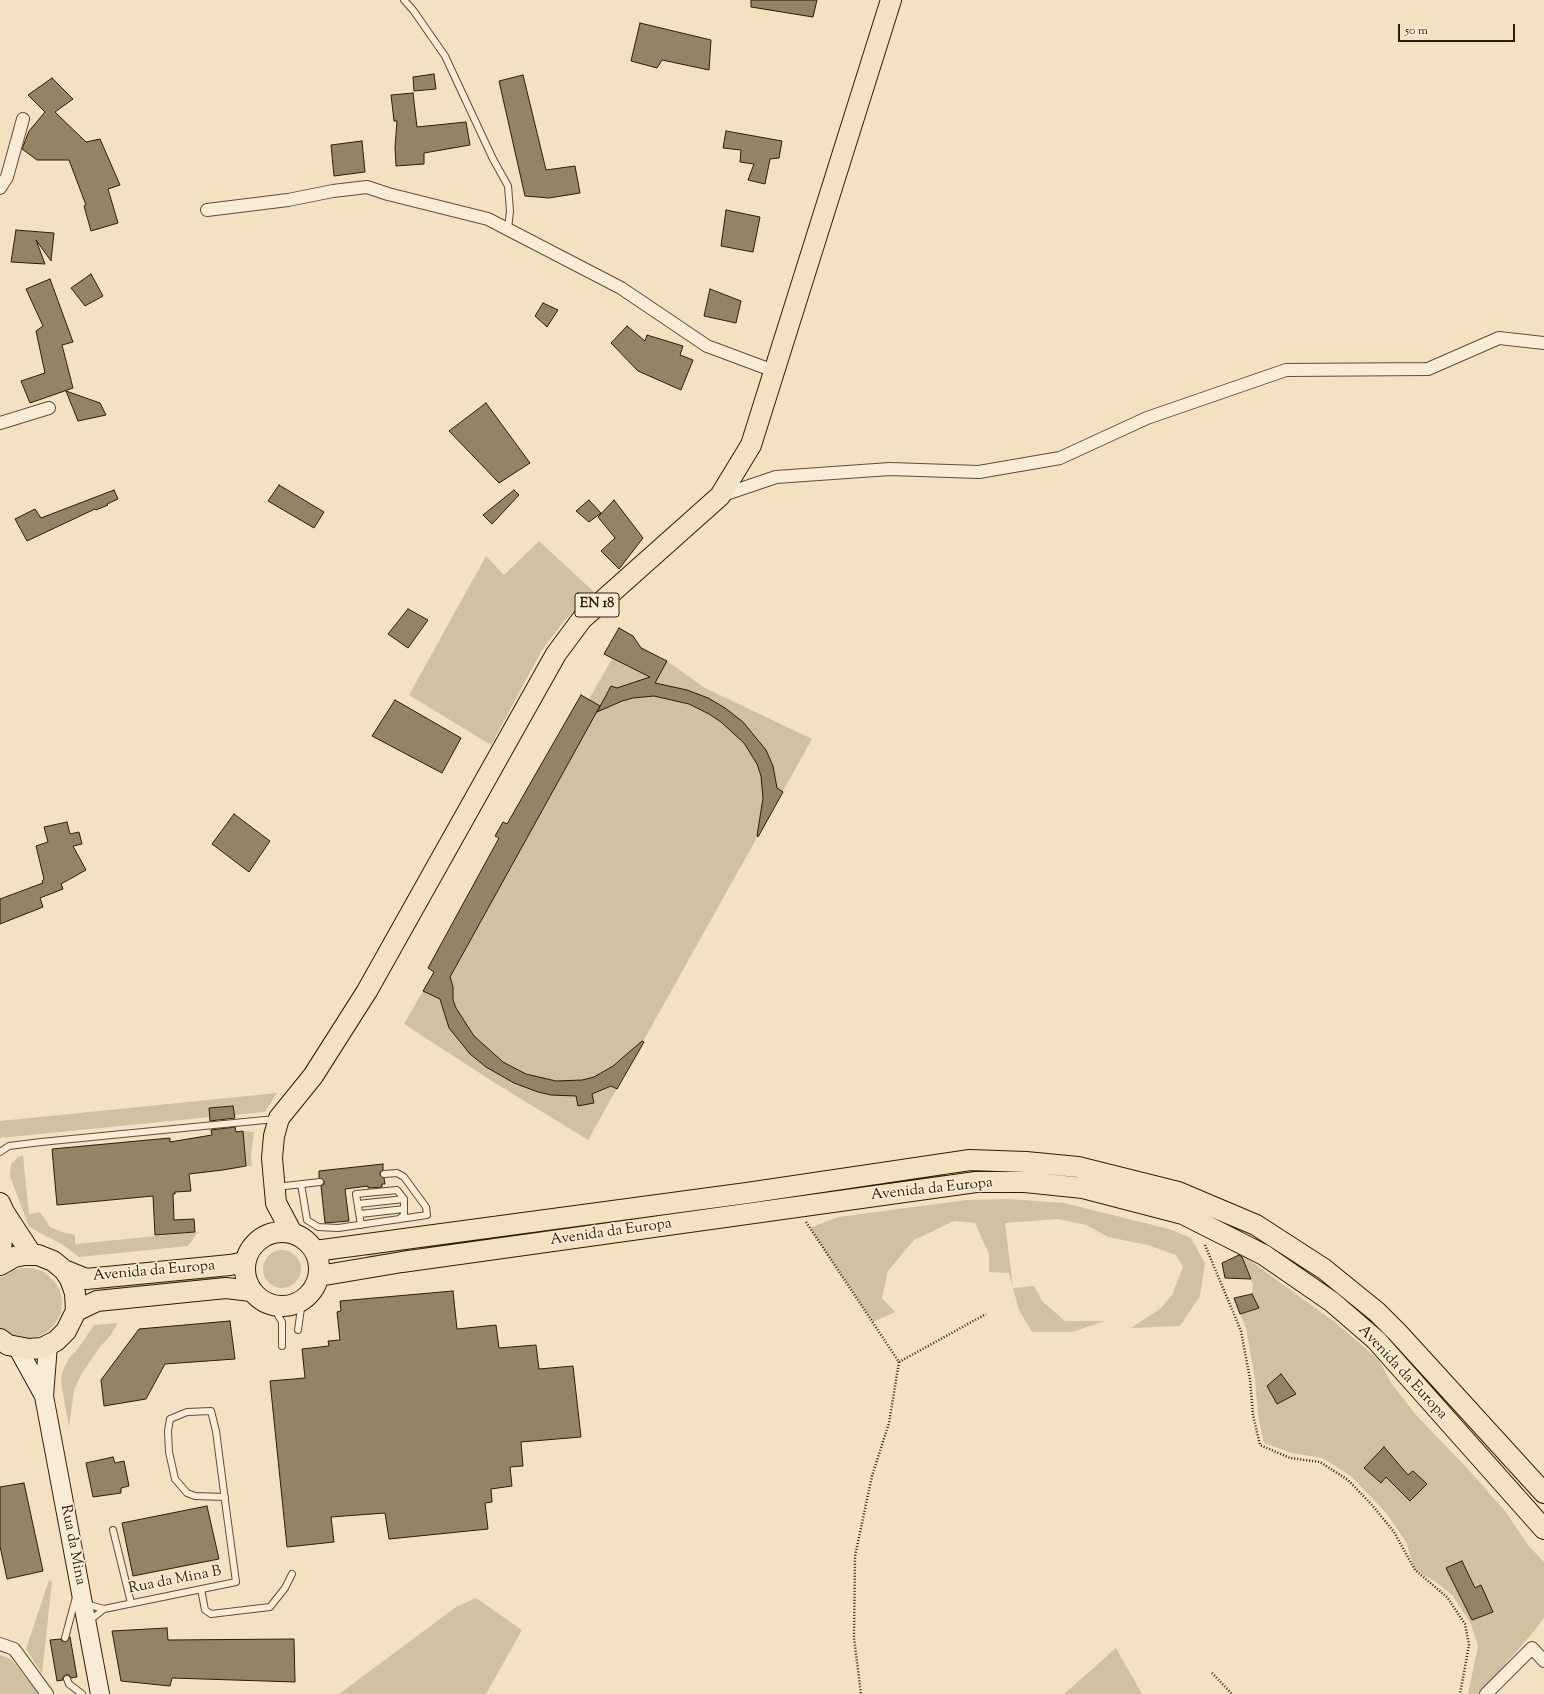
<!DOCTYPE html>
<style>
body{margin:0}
#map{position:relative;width:1544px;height:1694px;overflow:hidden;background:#f4e1c2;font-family:"Sorts Mill Goudy",serif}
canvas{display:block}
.scale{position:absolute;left:1398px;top:24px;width:117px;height:18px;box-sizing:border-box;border:2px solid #2d1d04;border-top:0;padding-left:5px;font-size:12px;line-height:14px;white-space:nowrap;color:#2d1d04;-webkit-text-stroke:3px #f8ecd7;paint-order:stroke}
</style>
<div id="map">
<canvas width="1544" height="1694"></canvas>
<div class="scale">50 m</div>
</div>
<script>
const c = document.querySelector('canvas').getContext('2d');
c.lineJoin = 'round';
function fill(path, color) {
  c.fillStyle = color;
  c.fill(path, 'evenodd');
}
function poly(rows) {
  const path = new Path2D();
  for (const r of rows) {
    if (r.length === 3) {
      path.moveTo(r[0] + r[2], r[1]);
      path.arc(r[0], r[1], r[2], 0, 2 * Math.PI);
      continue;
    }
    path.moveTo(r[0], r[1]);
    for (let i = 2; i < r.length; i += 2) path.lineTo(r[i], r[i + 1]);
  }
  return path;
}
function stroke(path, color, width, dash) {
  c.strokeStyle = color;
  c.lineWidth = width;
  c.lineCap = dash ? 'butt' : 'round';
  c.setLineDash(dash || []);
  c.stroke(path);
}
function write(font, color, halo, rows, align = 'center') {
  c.font = font + ' "Sorts Mill Goudy",serif';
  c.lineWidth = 3.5;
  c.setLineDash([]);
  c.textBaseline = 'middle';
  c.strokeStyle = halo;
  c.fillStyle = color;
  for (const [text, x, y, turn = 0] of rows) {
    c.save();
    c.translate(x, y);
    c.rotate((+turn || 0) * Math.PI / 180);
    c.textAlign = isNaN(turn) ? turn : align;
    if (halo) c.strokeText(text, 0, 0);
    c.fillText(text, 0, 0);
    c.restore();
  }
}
const green = poly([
 [539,541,594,592,565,620,542,650,491,745,409,695,486,556,504,575],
 [619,628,633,636,640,646,667,661,705,688,812,739,588,1140,495,1083,404,1024,434,972,428,968,499,838,495,836,503,822,507,824,536,773,538,773,589,699,612,659,604,654],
 [277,1093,265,1112,234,1115,233,1106,209,1108,210,1117,0,1138,0,1121],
 [243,1131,254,1132,251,1156,252,1166,246,1166],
 [23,1155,29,1214,40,1212,50,1227,62,1232,75,1235,75,1244,198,1232,188,1246,79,1257,63,1245,29,1227,10,1176,11,1164,18,1157],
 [831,1187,832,1194,367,1259,367,1252],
 [1009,1199,1064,1203,1169,1229,1191,1238,1205,1263,1200,1296,1180,1326,1131,1328,1160,1309,1172,1295,1183,1267,1176,1255,1148,1245,1108,1237,1086,1225,1058,1219,1005,1223,1013,1288,1034,1286,1042,1301,1065,1321,1105,1321,1072,1332,1032,1332,1019,1310,1009,1273,989,1272,989,1254,975,1223,954,1221,914,1240,888,1271,882,1298,895,1312,873,1322,810,1228,838,1217,967,1200],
 [282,1269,19],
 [1241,1254,1336,1323,1378,1359,1392,1384,1416,1415,1467,1468,1505,1511,1528,1545,1544,1562,1544,1618,1530,1636,1479,1694,1468,1694,1478,1646,1471,1624,1453,1596,1436,1582,1415,1570,1406,1542,1387,1514,1351,1476,1322,1458,1292,1453,1264,1443,1258,1416,1255,1379,1246,1328,1240,1314,1259,1308,1252,1294,1253,1285],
 [21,1268,33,1268,44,1272,53,1280,60,1290,62,1301,61,1313,55,1324,47,1332,37,1337,25,1339,13,1337,0,1327,0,1278,10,1271],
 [223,1275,224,1281,102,1293,101,1287],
 [118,1323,110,1336,100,1347,82,1373,74,1390,69,1427,62,1389,61,1378,64,1368,70,1357,77,1350,94,1325],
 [49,1580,52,1582,42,1674,26,1649],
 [476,1598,522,1630,486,1694,339,1694,456,1607],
 [1116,1648,1142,1694,1064,1694],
 [0,1655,11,1659,39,1694,0,1694]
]);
const building = poly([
 [751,0,817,0,813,17,751,7,751,0],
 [640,23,711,40,709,70,662,60,657,68,631,61,640,23],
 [434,74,436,89,414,91,413,77,434,74],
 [523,75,546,170,575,166,580,193,549,198,525,196,499,81,523,75],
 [52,78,73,99,55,112,86,142,100,139,120,185,108,189,118,223,91,231,84,206,86,205,69,160,37,160,22,149,29,131,45,112,28,95,52,78],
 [413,93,417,127,466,122,470,145,424,153,424,164,396,166,395,147,397,121,394,121,391,95,413,93],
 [726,131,782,141,779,158,770,159,765,184,748,180,754,164,740,162,741,150,723,148,726,131],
 [362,141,365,172,334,176,331,145,362,141],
 [726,210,760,217,753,252,721,246,726,210],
 [16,230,54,233,51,261,36,240,45,264,11,262,16,230],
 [91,274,103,296,85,306,71,288,91,274],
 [50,279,73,342,62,345,73,388,30,403,21,381,45,373,36,331,43,326,26,289,50,279],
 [710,289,741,301,736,323,704,316,710,289],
 [543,303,558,310,547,327,535,316,543,303],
 [627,326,645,341,647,335,683,346,680,355,693,360,681,390,638,371,611,343,627,326],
 [66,391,100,403,106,415,78,421,66,391],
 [486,403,530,463,499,483,449,431,486,403],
 [279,485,324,512,314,528,268,501,279,485],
 [114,490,118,499,107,504,108,505,96,510,95,509,27,541,15,519,35,509,41,518,114,490],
 [514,490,519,495,492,524,483,515,514,490],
 [589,500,601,513,589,522,576,511,589,500],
 [614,500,643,538,619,569,601,551,615,538,598,517,614,500],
 [408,609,428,620,408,648,388,634,408,609],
 [619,628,633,636,641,648,667,661,655,683,687,690,708,698,725,708,743,722,766,750,773,766,777,788,783,792,758,837,757,836,763,798,761,776,757,764,744,743,721,722,709,714,689,704,654,696,633,698,622,701,597,712,611,686,617,688,650,677,604,654,619,628],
 [581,695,600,706,450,977,453,987,453,1000,456,1008,474,1036,503,1062,526,1074,556,1081,582,1080,594,1077,613,1066,642,1041,644,1042,617,1089,611,1086,592,1094,594,1103,578,1106,576,1096,551,1095,538,1092,514,1083,486,1067,470,1054,449,1028,440,999,423,991,434,972,428,968,499,838,495,836,503,822,507,824,581,695],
 [395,700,461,738,442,773,372,736,395,700],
 [234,814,270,841,249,872,212,844,234,814],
 [67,822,70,834,79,832,82,844,73,846,86,870,61,884,63,889,40,898,43,907,0,924,0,899,43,883,42,881,44,879,36,846,48,842,44,827,67,822],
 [233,1106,235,1118,210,1121,209,1108,233,1106],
 [235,1127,236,1132,243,1131,246,1166,223,1170,189,1174,191,1191,175,1192,175,1194,173,1194,174,1220,194,1219,195,1232,155,1235,153,1196,57,1205,52,1149,170,1138,170,1142,212,1135,211,1130,235,1127],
 [383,1164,383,1170,380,1172,380,1175,384,1178,385,1184,382,1184,382,1187,368,1188,368,1186,345,1189,349,1221,325,1223,321,1186,324,1184,324,1181,319,1178,319,1171,383,1164],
 [1239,1255,1242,1257,1251,1279,1225,1278,1222,1263,1239,1255],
 [453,1291,457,1329,496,1325,499,1348,536,1345,539,1369,573,1366,581,1437,521,1442,523,1466,510,1467,512,1486,491,1489,492,1502,485,1503,488,1529,389,1539,385,1513,331,1517,334,1542,287,1547,270,1381,305,1378,302,1349,329,1346,328,1341,340,1340,337,1312,341,1311,340,1301,453,1291],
 [1252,1294,1259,1308,1240,1314,1234,1298,1252,1294],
 [230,1321,235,1359,165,1364,146,1399,104,1406,101,1380,139,1329,230,1321],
 [1281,1374,1296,1394,1277,1404,1267,1386,1281,1374],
 [1384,1447,1408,1475,1413,1471,1427,1484,1410,1501,1386,1477,1381,1483,1364,1468,1384,1447],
 [113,1457,115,1463,124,1461,129,1486,121,1488,121,1493,93,1497,86,1463,113,1457],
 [24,1483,43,1571,7,1579,0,1546,0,1487,24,1483],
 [207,1506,219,1559,133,1576,122,1523,207,1506],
 [1462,1561,1475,1588,1481,1585,1493,1612,1472,1620,1446,1568,1462,1561],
 [167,1628,168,1640,294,1639,295,1682,172,1678,170,1686,121,1681,112,1631,167,1628],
 [70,1637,77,1677,71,1678,69,1675,66,1675,63,1677,63,1680,57,1681,50,1640,61,1639,62,1641,66,1642,70,1637]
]);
const path = poly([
 [806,1222,899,1362,889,1423,872,1476,855,1556,854,1638,861,1694],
 [1205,1245,1241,1331,1250,1379,1253,1415,1260,1445,1290,1458,1320,1462,1348,1480,1372,1505,1394,1532,1415,1570,1447,1597,1465,1624,1469,1645,1460,1694],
 [899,1362,986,1314],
 [1212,1673,1232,1694]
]);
const service = poly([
 [404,0,413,10,445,56,493,159,508,186,510,211,508,229],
 [0,1152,9,1146,41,1142,275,1119],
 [301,1184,307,1220,318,1227,338,1228,427,1215,426,1207,404,1177,397,1173,384,1174],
 [276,1187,320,1182],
 [358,1204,404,1199],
 [360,1214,404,1209],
 [361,1225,356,1194,397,1190,404,1199,404,1215,399,1219],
 [272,1305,282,1322,282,1346],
 [298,1330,302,1301],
 [113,1530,131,1603],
 [201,1589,205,1610,211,1614,270,1607,285,1588,292,1574],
 [86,1604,104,1609],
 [89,1621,104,1609,236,1582,226,1508,216,1431,211,1411,187,1412,170,1419,168,1431,169,1452,175,1479,187,1493,195,1496,225,1497],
 [65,1638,76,1597],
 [67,1679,69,1684,82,1694]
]);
const minor = poly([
 [0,188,7,177,23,119],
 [207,210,288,200,333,191,367,187,388,194,488,219,621,288,707,346,774,371],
 [0,423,49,408],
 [720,496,776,477,890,469,979,472,1060,458,1147,418,1286,370,1428,369,1499,338,1544,343],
 [0,1644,14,1649,47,1694],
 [1486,1694,1532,1648,1544,1661]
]);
const secondary = poly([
 [48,1345,44,1396,100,1694],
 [17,1347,44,1396]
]);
const primary = poly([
 [0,1203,4,1212,32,1255],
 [282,1269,37],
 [292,1233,276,1203,272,1158,274,1136,279,1118,313,1076,367,991,556,654,582,619,720,496,751,445,891,0],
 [315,1251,747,1193,970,1160,1026,1162,1078,1167,1178,1192,1256,1225,1324,1269,1377,1312,1398,1333,1544,1493],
 [0,1264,4,1212],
 [0,1265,14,1257,25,1255,38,1255,53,1261,64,1270,70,1279,75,1293,76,1311,66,1331,56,1341,42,1348,29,1349,8,1345,0,1339],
 [64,1270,86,1279,230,1265,245,1262],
 [319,1276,402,1262,976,1182,1025,1182,1083,1188,1183,1214,1264,1255,1332,1302,1376,1340,1544,1529],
 [76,1311,97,1301,226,1288,251,1291]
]);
const shields = [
 [597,605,44]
];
const shieldNames = [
 ["EN 18",597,605]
];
const streetNames = [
 ["Avenida da Europa",932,1190,-6],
 ["Avenida da Europa",611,1233,-8],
 ["Avenida da Europa",154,1272,-5],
 ["Avenida da Europa",1402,1373,47],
 ["Rua da Mina",72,1545,79],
 ["Rua da Mina B",175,1581,-11]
];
fill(green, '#d2c0a2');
fill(building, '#948367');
stroke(building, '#2d1d04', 1);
stroke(service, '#5f4e34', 8);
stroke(minor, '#5f4e34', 14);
stroke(secondary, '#2d1d04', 20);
stroke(primary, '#2d1d04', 22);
stroke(path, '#2d1d04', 2.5, [1, 2]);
stroke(service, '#f8ecd7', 6);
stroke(minor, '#f8ecd7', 12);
stroke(secondary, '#f8ecd7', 18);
stroke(primary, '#f4e1c2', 20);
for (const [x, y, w] of shields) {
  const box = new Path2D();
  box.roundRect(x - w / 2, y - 12, w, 24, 3);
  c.fillStyle = '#f8ecd7';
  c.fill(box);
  stroke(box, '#2d1d04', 1);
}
write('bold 14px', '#2d1d04', null, shieldNames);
write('15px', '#2d1d04', '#f8ecd7', streetNames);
</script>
